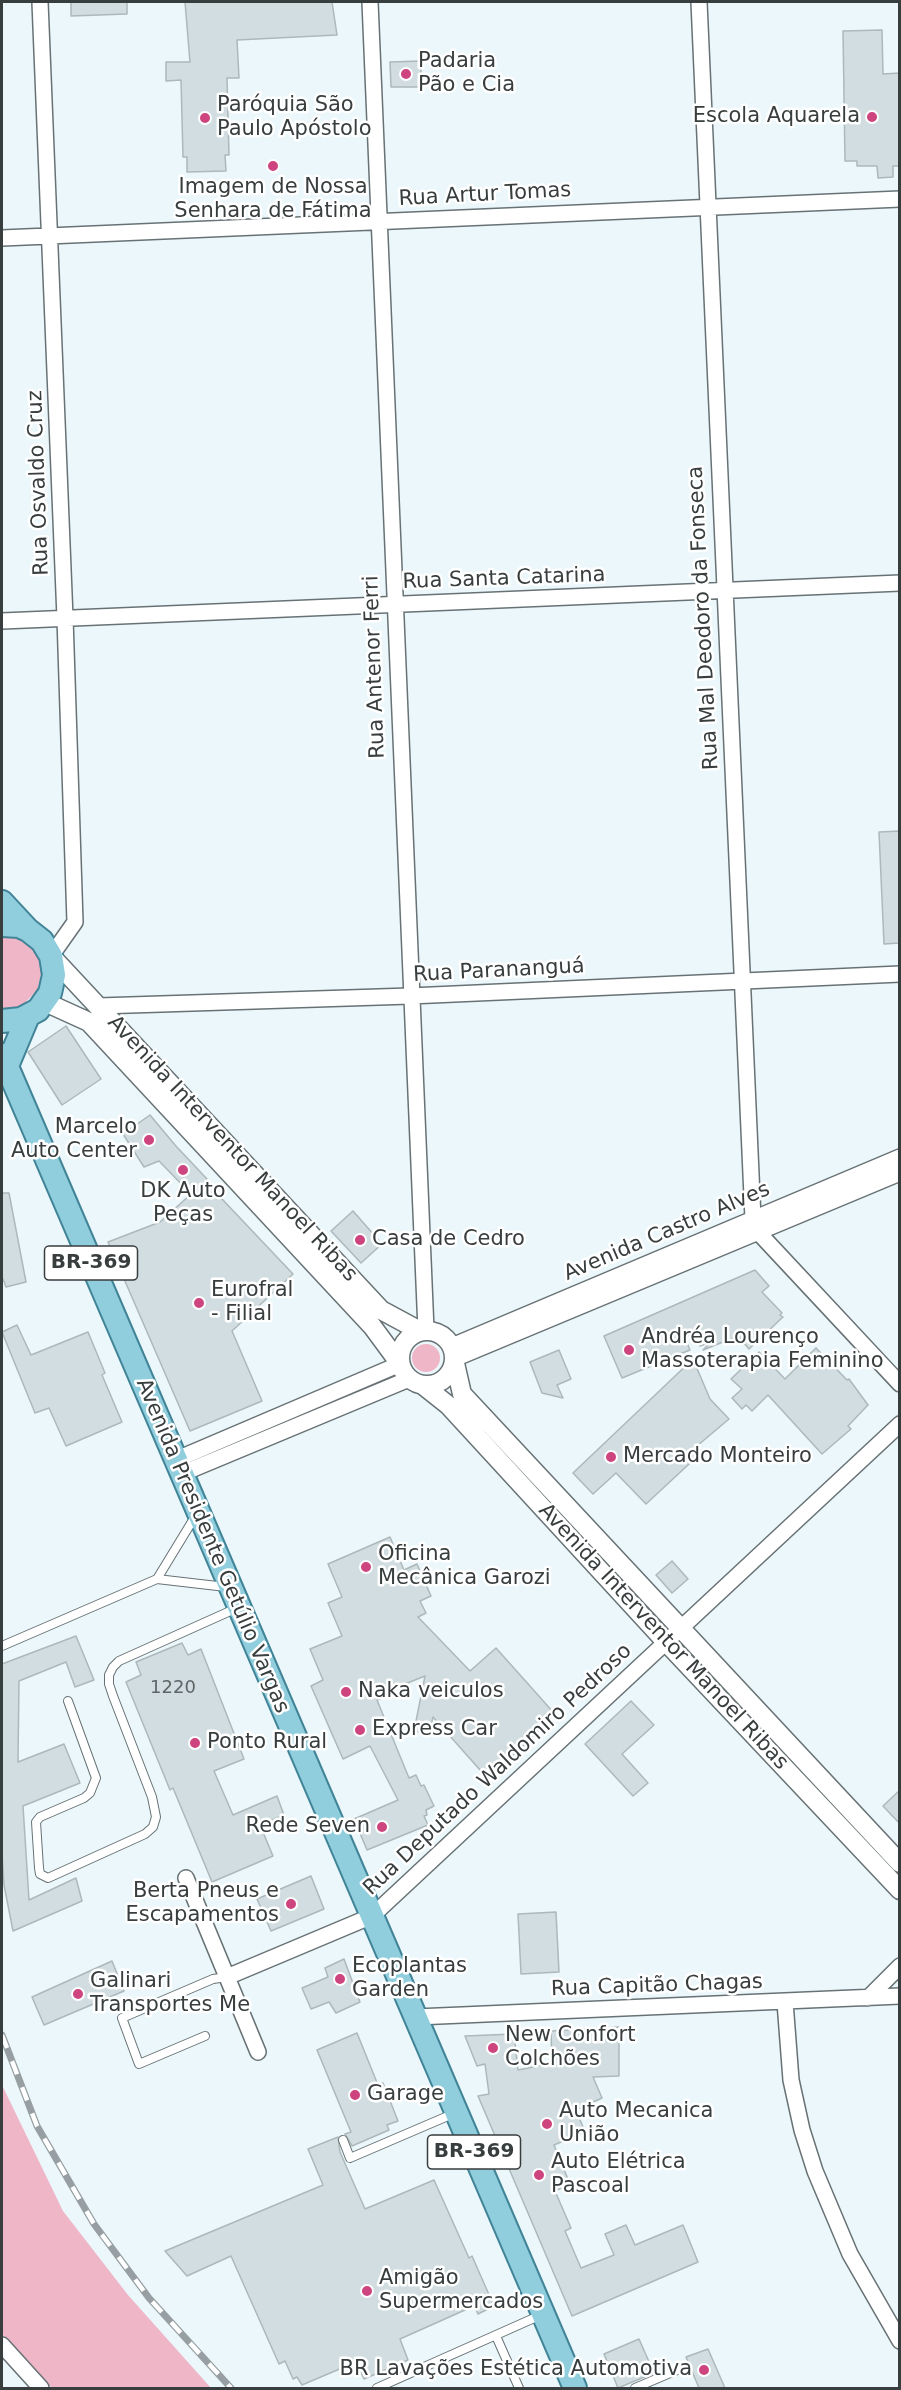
<!DOCTYPE html>
<meta charset="utf-8">
<style>
body{margin:0}
#map{position:relative;width:901px;height:2390px;overflow:hidden;background:#ebf7fb;font-family:"DejaVu Sans",sans-serif}
canvas{display:block}
.frame{position:absolute;inset:0;border:3px solid #383d3e;pointer-events:none}
</style>
<div id="map">
<canvas width="901" height="2390"></canvas>
<div class="frame"></div>
</div>
<script>
const c = document.querySelector('canvas').getContext('2d');
c.lineJoin = 'round';
function fill(path, color) {
  c.fillStyle = color;
  c.fill(path, 'evenodd');
}
function poly(rows) {
  const path = new Path2D();
  for (const r of rows) {
    if (r.length === 3) {
      path.moveTo(r[0] + r[2], r[1]);
      path.arc(r[0], r[1], r[2], 0, 2 * Math.PI);
      continue;
    }
    path.moveTo(r[0], r[1]);
    for (let i = 2; i < r.length; i += 2) path.lineTo(r[i], r[i + 1]);
  }
  return path;
}
function stroke(path, color, width, dash) {
  c.strokeStyle = color;
  c.lineWidth = width;
  c.lineCap = dash ? 'butt' : 'round';
  c.setLineDash(dash || []);
  c.stroke(path);
}
function write(font, color, halo, rows, align = 'center') {
  c.font = font + ' "DejaVu Sans",sans-serif';
  c.lineWidth = 5;
  c.setLineDash([]);
  c.textBaseline = 'middle';
  c.strokeStyle = halo;
  c.fillStyle = color;
  for (const [text, x, y, turn = 0] of rows) {
    c.save();
    c.translate(x, y);
    c.rotate((+turn || 0) * Math.PI / 180);
    c.textAlign = isNaN(turn) ? turn : align;
    if (halo) c.strokeText(text, 0, 0);
    c.fillText(text, 0, 0);
    c.restore();
  }
}
const green = poly([
 [2,937,14,937,25,942,33,949,39,958,42,969,38,989,24,1004,14,1008,2,1008],
 [426,1358,14],
 [2,2085,63,2211,128,2295,211,2388,52,2388,2,2334]
]);
const building = poly([
 [71,2,127,2,127,14,71,16,71,2],
 [185,2,332,2,337,35,237,40,239,78,227,78,229,155,225,155,226,171,187,172,187,157,183,157,181,80,166,81,166,62,190,62,185,2],
 [882,30,883,74,900,73,900,166,893,166,893,177,878,178,877,166,857,166,857,161,845,161,843,31,882,30],
 [421,61,421,87,391,87,390,62,421,61],
 [900,831,900,943,884,944,879,832,900,831],
 [66,1026,101,1079,62,1105,28,1052,66,1026],
 [150,1115,175,1145,207,1179,205,1181,293,1274,232,1331,262,1401,190,1431,108,1242,160,1222,191,1194,159,1161,144,1167,123,1134,150,1115],
 [2,1193,9,1193,26,1282,6,1287,3,1279,2,1279,2,1193],
 [353,1211,382,1244,361,1263,331,1231,353,1211],
 [755,1270,769,1286,762,1292,782,1313,780,1315,783,1317,749,1349,738,1336,703,1350,711,1342,700,1346,680,1326,690,1350,622,1378,604,1336,755,1270],
 [17,1325,31,1355,88,1332,105,1373,102,1375,122,1422,66,1446,49,1408,35,1413,2,1332,17,1325],
 [816,1348,847,1380,849,1379,868,1405,848,1426,851,1429,822,1454,768,1395,752,1411,746,1405,742,1409,732,1398,742,1389,731,1379,759,1352,785,1379,816,1348],
 [559,1350,571,1379,557,1385,563,1398,542,1393,530,1362,559,1350],
 [693,1359,710,1399,729,1419,697,1446,702,1452,646,1504,616,1473,593,1494,573,1473,693,1359],
 [390,1537,404,1570,417,1564,431,1596,420,1601,426,1613,418,1617,470,1671,496,1648,554,1713,550,1717,551,1719,501,1767,502,1768,488,1779,433,1717,429,1734,414,1731,425,1676,380,1694,382,1698,377,1700,409,1778,416,1775,421,1786,424,1785,434,1806,426,1810,427,1815,424,1816,428,1825,367,1850,354,1819,398,1800,370,1746,343,1759,311,1686,323,1680,310,1649,342,1636,328,1603,342,1597,328,1564,390,1537],
 [672,1561,688,1579,672,1593,656,1575,672,1561],
 [76,1636,94,1680,75,1687,66,1662,19,1681,18,1762,64,1744,80,1783,23,1806,29,1900,76,1878,82,1901,13,1931,4,1885,2,1854,2,1664,76,1636],
 [182,1643,188,1655,201,1649,244,1759,214,1771,233,1815,277,1796,284,1815,260,1825,273,1856,212,1882,173,1788,170,1790,126,1682,141,1675,136,1662,182,1643],
 [631,1701,654,1725,622,1754,648,1783,633,1796,585,1744,631,1701],
 [900,1790,900,1824,883,1806,900,1790],
 [311,1876,324,1909,271,1931,257,1899,311,1876],
 [556,1912,559,1972,521,1974,518,1914,556,1912],
 [344,1959,360,2002,336,2013,329,2002,311,2009,302,1988,328,1977,325,1968,344,1959],
 [112,1961,124,1991,44,2025,32,1997,112,1961],
 [619,2027,619,2076,593,2077,602,2098,576,2110,585,2132,554,2145,570,2184,555,2191,571,2228,565,2231,581,2268,614,2255,605,2234,626,2225,635,2245,683,2225,698,2262,572,2316,478,2096,489,2094,485,2064,477,2066,465,2036,514,2034,518,2070,552,2063,551,2031,619,2027],
 [357,2033,378,2085,383,2083,398,2121,387,2125,389,2130,352,2146,345,2134,351,2132,317,2050,357,2033],
 [338,2137,340,2152,365,2209,434,2180,469,2258,472,2256,494,2306,478,2314,474,2306,400,2339,408,2360,364,2379,356,2362,302,2385,297,2377,293,2379,285,2361,279,2364,231,2256,187,2276,165,2251,323,2185,308,2149,338,2137],
 [639,2339,654,2373,618,2388,604,2354,639,2339],
 [708,2349,725,2388,699,2388,686,2357,708,2349]
]);
const service = poly([
 [157,1579,196,1515],
 [2,1646,157,1579,226,1587],
 [68,1701,96,1778,90,1793,84,1798,40,1817,36,1822,39,1868,40,1874,48,1878,145,1834,153,1827,156,1817,152,1797,113,1696,109,1684,109,1675,113,1667,119,1661,237,1608],
 [205,2036,139,2064,122,2018,213,1979,227,1977],
 [343,2140,350,2158,455,2113],
 [496,2336,519,2388],
 [377,2388,541,2315],
 [635,2388,682,2368]
]);
const minor = poly([
 [40,2,65,618,75,922,51,956],
 [370,2,426,1330],
 [699,2,753,1219,758,1232,900,1384],
 [2,238,900,199],
 [2,621,900,583],
 [99,1006,410,996,900,974],
 [452,1346,900,1157],
 [454,1359,900,1173],
 [175,1460,400,1364],
 [181,1474,409,1379],
 [186,1878,258,2052],
 [227,1977,372,1916,900,1424],
 [868,1998,900,1966],
 [785,2002,791,2080,802,2130,815,2171,850,2254,900,2341],
 [416,2017,900,1996],
 [2,2345,41,2388]
]);
const tertiary = poly([
 [51,956,381,1310,420,1331],
 [45,1002,89,1022,372,1326,400,1364],
 [427,1358,27],
 [454,1359,462,1394,900,1863],
 [424,1386,448,1405,665,1641,900,1890]
]);
const primary = poly([
 [2,902,28,930],
 [2,925,19,926,28,930,42,941,51,956,54,975,50,993,38,1010,21,1019,2,1021],
 [2,1055,575,2388],
 [7,1066,28,1016]
]);
const rail = poly([
 [2,2035,37,2126,94,2224,149,2298,231,2388]
]);
const markers = [
 [406,74,6,"#ce447e"],
 [872,117,6,"#ce447e"],
 [205,118,6,"#ce447e"],
 [273,166,6,"#ce447e"],
 [149,1140,6,"#ce447e"],
 [183,1170,6,"#ce447e"],
 [360,1240,6,"#ce447e"],
 [199,1303,6,"#ce447e"],
 [629,1350,6,"#ce447e"],
 [611,1457,6,"#ce447e"],
 [366,1567,6,"#ce447e"],
 [346,1692,6,"#ce447e"],
 [360,1730,6,"#ce447e"],
 [195,1743,6,"#ce447e"],
 [382,1827,6,"#ce447e"],
 [291,1904,6,"#ce447e"],
 [340,1979,6,"#ce447e"],
 [78,1994,6,"#ce447e"],
 [493,2048,6,"#ce447e"],
 [355,2095,6,"#ce447e"],
 [547,2124,6,"#ce447e"],
 [539,2175,6,"#ce447e"],
 [367,2291,6,"#ce447e"],
 [704,2370,6,"#ce447e"]
];
const numberNames = [
 ["1220",173,1688]
];
const shields = [
 [91,1263,93],
 [474,2152,93]
];
const shieldNames = [
 ["BR-369",91,1263],
 ["BR-369",474,2152]
];
const poiNames = [
 ["Padaria",418,62],
 ["Pão e Cia",418,86],
 ["Paróquia São",217,106],
 ["Paulo Apóstolo",217,130],
 ["Escola Aquarela",860,117,"right"],
 ["Imagem de Nossa",273,188,"center"],
 ["Senhara de Fátima",273,212,"center"],
 ["Marcelo",137,1128,"right"],
 ["Auto Center",137,1152,"right"],
 ["DK Auto",183,1192,"center"],
 ["Peças",183,1216,"center"],
 ["Casa de Cedro",372,1240],
 ["Eurofral",211,1291],
 ["- Filial",211,1315],
 ["Andréa Lourenço",641,1338],
 ["Massoterapia Feminino",641,1362],
 ["Mercado Monteiro",623,1457],
 ["Oficina",378,1555],
 ["Mecânica Garozi",378,1579],
 ["Naka veiculos",358,1692],
 ["Express Car",372,1730],
 ["Ponto Rural",207,1743],
 ["Rede Seven",370,1827,"right"],
 ["Berta Pneus e",279,1892,"right"],
 ["Escapamentos",279,1916,"right"],
 ["Ecoplantas",352,1967],
 ["Garden",352,1991],
 ["Galinari",90,1982],
 ["Transportes Me",90,2006],
 ["New Confort",505,2036],
 ["Colchões",505,2060],
 ["Garage",367,2095],
 ["Auto Mecanica",559,2112],
 ["União",559,2136],
 ["Auto Elétrica",551,2163],
 ["Pascoal",551,2187],
 ["Amigão",379,2279],
 ["Supermercados",379,2303],
 ["BR Lavações Estética Automotiva",692,2370,"right"]
];
const streetNames = [
 ["Rua Artur Tomas",485,195,-3],
 ["Rua Osvaldo Cruz",39,483,-92],
 ["Rua Santa Catarina",504,579,-2],
 ["Rua Mal Deodoro da Fonseca",704,618,-93],
 ["Rua Antenor Ferri",375,667,-92],
 ["Rua Parananguá",499,971,-3],
 ["Avenida Interventor Manoel Ribas",232,1149,47],
 ["Avenida Castro Alves",667,1232,-23],
 ["Avenida Presidente Getúlio Vargas",212,1546,67],
 ["Avenida Interventor Manoel Ribas",663,1637,47],
 ["Rua Deputado Waldomiro Pedroso",498,1770,-43],
 ["Rua Capitão Chagas",657,1986,-2]
];
fill(green, '#efb6c8');
fill(building, '#d1dde0');
stroke(building, '#adb8bb', 1.5);
stroke(service, '#687275', 10);
stroke(minor, '#687275', 18);
stroke(tertiary, '#687275', 21);
stroke(primary, '#418497', 26);
stroke(service, '#fff', 8);
stroke(minor, '#fff', 15);
stroke(tertiary, '#fff', 18);
stroke(primary, '#90cddd', 22);
stroke(rail, '#979fa2', 7);
stroke(rail, '#fff', 4.5, [14]);
for (const [x, y, r, color] of markers) {
  const dot = new Path2D();
  dot.arc(x, y, r, 0, 2 * Math.PI);
  c.fillStyle = color;
  c.fill(dot);
  stroke(dot, '#fff', 2);
}
write('18px', '#5e6566', null, numberNames);
for (const [x, y, w] of shields) {
  const box = new Path2D();
  box.roundRect(x - w / 2, y - 17, w, 34, 4.5);
  c.fillStyle = '#fff';
  c.fill(box);
  stroke(box, '#383d3e', 1.5);
}
write('bold 20px', '#383d3e', null, shieldNames);
write('21px', '#383d3e', '#fff', poiNames, 'left');
write('21px', '#383d3e', '#fff', streetNames);
</script>
